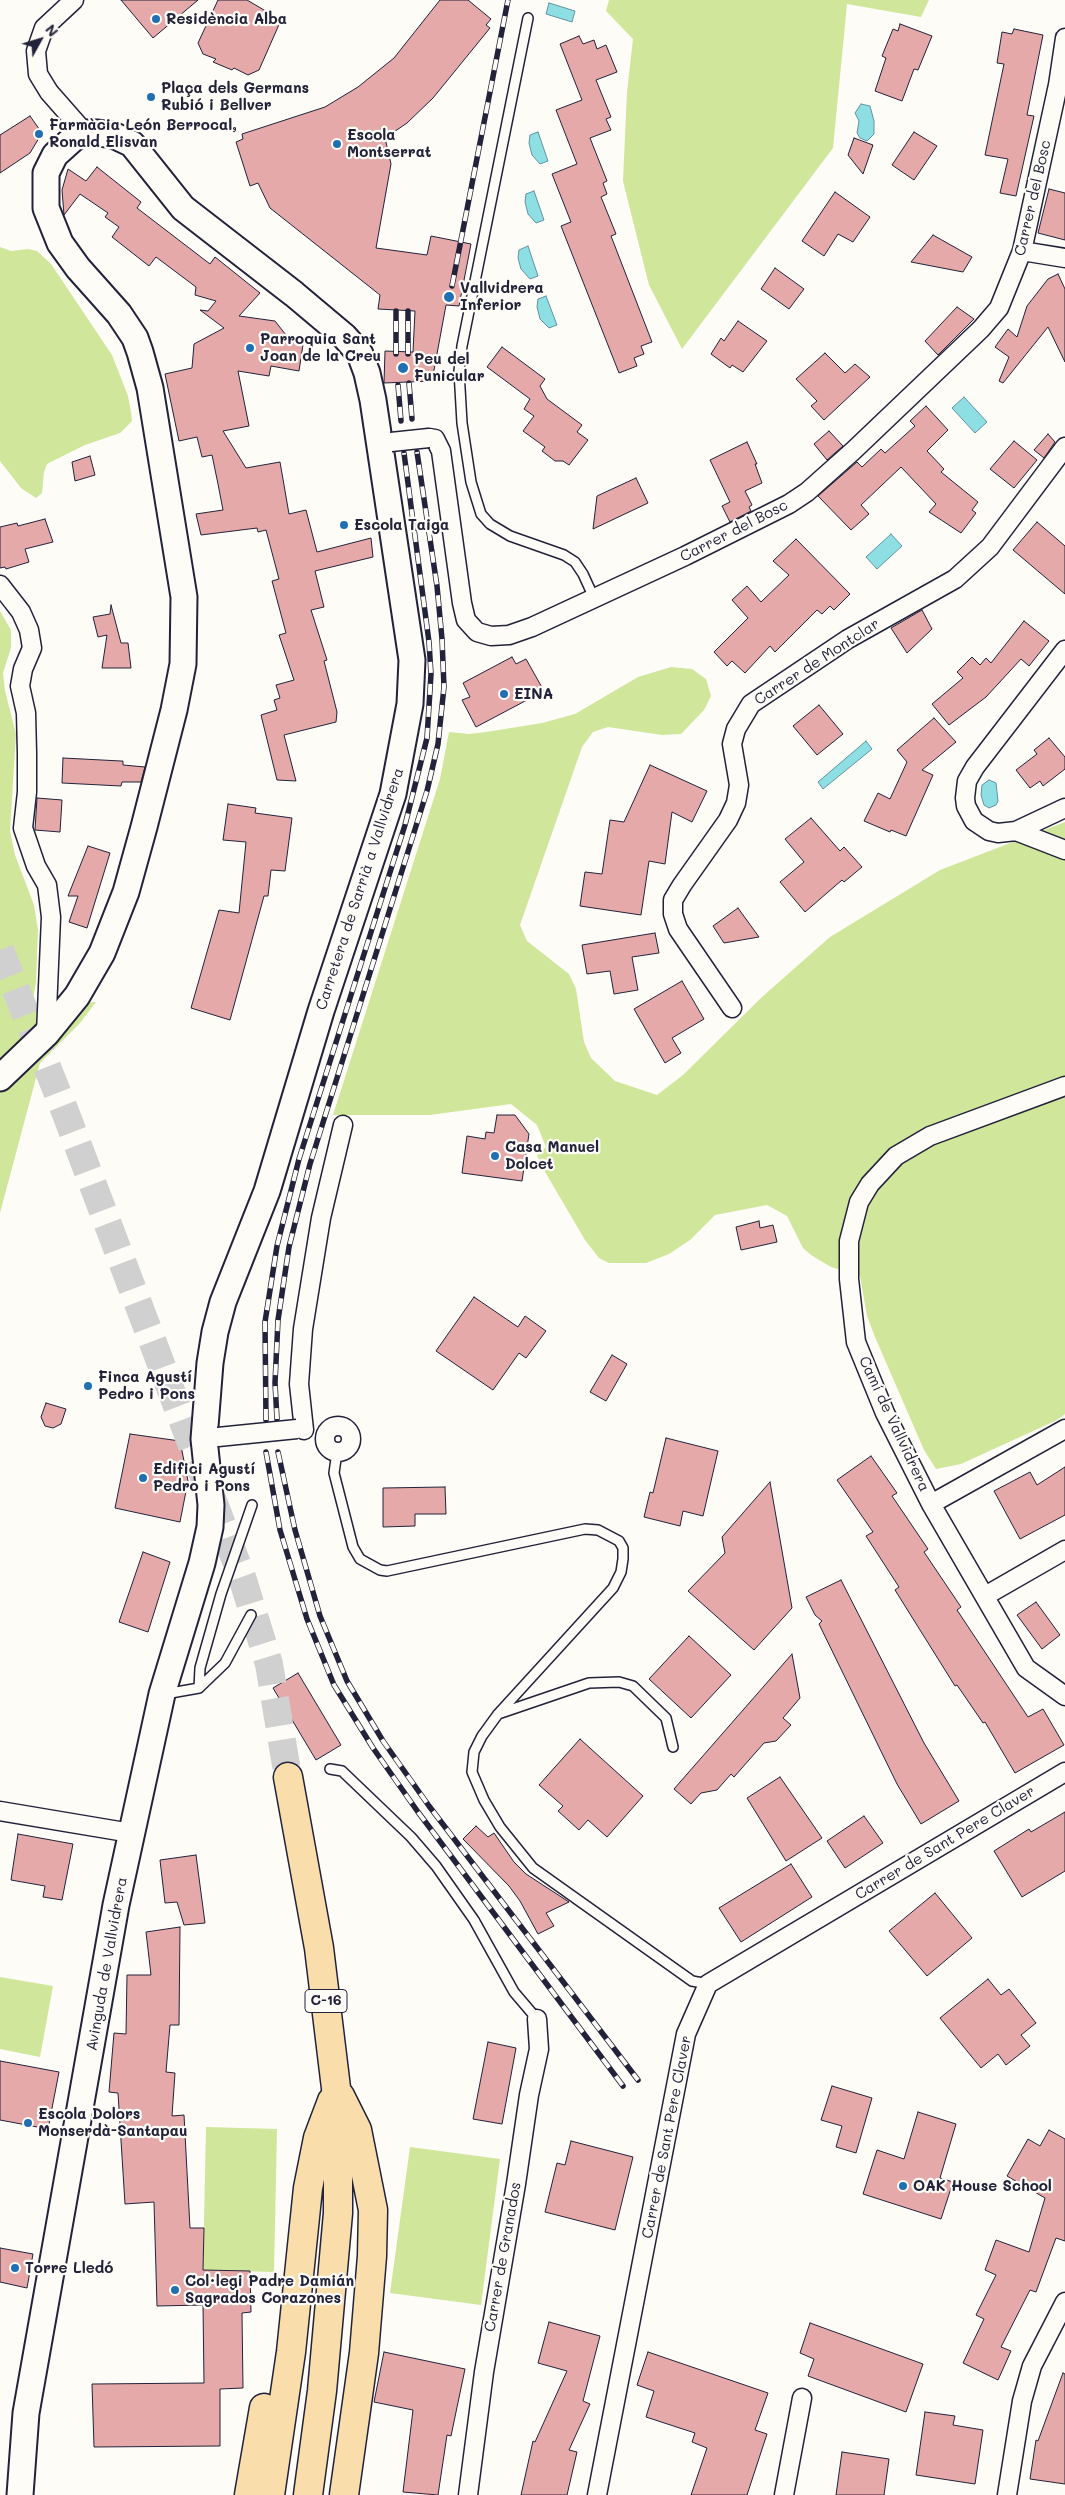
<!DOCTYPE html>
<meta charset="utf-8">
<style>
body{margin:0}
#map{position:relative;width:1065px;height:2495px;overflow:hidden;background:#fdfcf7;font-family:Mali,sans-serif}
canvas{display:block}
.north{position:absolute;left:15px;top:15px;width:50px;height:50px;-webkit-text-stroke:4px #fdfcf7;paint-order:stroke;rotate:51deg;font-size:14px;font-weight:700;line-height:20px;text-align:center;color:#22223b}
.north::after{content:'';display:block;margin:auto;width:18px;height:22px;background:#22223b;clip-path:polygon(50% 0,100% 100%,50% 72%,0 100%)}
</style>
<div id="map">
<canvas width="1065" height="2495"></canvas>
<div class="north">N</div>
</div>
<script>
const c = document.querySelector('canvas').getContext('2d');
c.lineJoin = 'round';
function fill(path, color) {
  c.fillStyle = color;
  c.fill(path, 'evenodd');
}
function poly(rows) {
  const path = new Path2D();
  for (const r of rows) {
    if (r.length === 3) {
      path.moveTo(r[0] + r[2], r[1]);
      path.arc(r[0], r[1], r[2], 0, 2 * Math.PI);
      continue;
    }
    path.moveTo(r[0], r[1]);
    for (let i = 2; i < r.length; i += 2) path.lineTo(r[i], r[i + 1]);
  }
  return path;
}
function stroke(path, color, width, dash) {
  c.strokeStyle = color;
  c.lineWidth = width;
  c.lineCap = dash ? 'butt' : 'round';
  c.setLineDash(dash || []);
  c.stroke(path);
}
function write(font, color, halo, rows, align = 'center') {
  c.font = font + ' Mali,sans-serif';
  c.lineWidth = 4.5;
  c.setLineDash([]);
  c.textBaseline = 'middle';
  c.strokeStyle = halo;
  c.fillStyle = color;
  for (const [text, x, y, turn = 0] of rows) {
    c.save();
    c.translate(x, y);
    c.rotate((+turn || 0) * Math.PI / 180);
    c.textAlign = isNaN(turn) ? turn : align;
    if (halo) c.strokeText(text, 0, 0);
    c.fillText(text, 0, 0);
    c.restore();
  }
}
const green = poly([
 [609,0,929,0,921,17,847,4,833,148,682,349,649,285,623,181,627,92,633,39,606,11],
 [0,247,11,251,28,249,37,251,51,264,112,355,128,396,131,412,132,421,120,433,85,445,47,464,44,472,42,493,36,498,21,488,0,461],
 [0,611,11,630,11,648,3,673,5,691,16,734,10,831,15,855,34,905,38,930,36,982,32,1005,96,1002,80,1023,40,1063,0,1213],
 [671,667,692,669,706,679,711,696,704,710,681,734,662,735,608,727,593,732,582,747,520,925,527,941,569,974,576,989,584,1042,591,1058,615,1081,657,1095,683,1075,762,997,830,937,940,870,1065,822,1065,1414,1057,1420,961,1464,936,1469,924,1450,875,1337,867,1316,860,1276,831,1267,811,1255,803,1248,787,1216,767,1205,715,1215,690,1240,669,1254,646,1263,609,1263,599,1258,585,1240,541,1165,537,1155,546,1147,537,1125,511,1104,430,1115,333,1115,440,779,449,732,469,734,486,732,542,723,575,714,638,677],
 [0,1977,53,1986,40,2057,0,2049],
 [206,2127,277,2129,274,2272,203,2270],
 [410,2147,500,2159,481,2305,390,2293]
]);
const water = poly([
 [549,3,575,11,572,22,546,14,549,3],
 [861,104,870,106,874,121,874,134,867,141,860,138,857,133,859,121,855,113,861,104],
 [538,132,548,161,540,164,532,155,529,143,530,135,538,132],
 [534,191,544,220,536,223,528,214,525,202,526,194,534,191],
 [528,246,538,276,530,279,521,269,518,258,519,250,528,246],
 [546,296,557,325,549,328,540,319,537,307,538,299,546,296],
 [964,397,987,422,975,433,952,408,964,397],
 [891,534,902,546,877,569,866,557,891,534],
 [866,741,872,749,823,789,818,782,866,741],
 [989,780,996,783,998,801,996,805,989,808,984,805,981,795,982,785,989,780]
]);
const building = poly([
 [121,0,198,0,153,38,121,0],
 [218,0,247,0,281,20,259,70,248,75,234,68,232,70,213,62,216,59,203,54,198,43,218,0],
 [440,0,468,0,491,19,486,25,490,28,433,98,407,123,385,138,391,164,376,248,427,255,431,236,471,244,459,306,446,305,432,381,384,383,385,351,413,352,415,311,378,309,380,295,270,208,258,183,250,186,236,142,243,139,242,134,325,107,358,87,394,58,440,0],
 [900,24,932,36,918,70,914,69,902,101,875,91,886,58,882,56,893,29,898,31,900,24],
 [1014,29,1043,35,1027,115,1034,116,1016,196,1000,193,1008,159,985,155,1004,64,997,63,1002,32,1012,34,1014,29],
 [579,36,583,44,594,40,597,49,606,45,617,72,596,80,611,117,606,119,611,130,590,138,607,181,603,183,607,194,601,197,616,234,611,236,652,342,641,346,644,354,634,358,637,366,619,373,561,226,571,222,552,174,577,164,556,110,582,100,560,44,579,36],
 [30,116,42,133,30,153,0,173,0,135,30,116],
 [914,132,937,146,914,180,892,165,914,132],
 [854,138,873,145,863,174,848,155,854,138],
 [97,167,141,202,137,208,210,264,215,257,260,293,239,316,275,321,286,335,304,338,299,371,271,366,269,376,238,371,249,426,223,431,246,468,280,462,289,514,306,510,317,552,371,538,373,557,315,571,324,607,311,610,327,660,324,661,337,712,336,722,284,735,296,781,277,780,261,715,277,710,274,700,280,698,276,685,294,680,279,635,286,633,272,581,279,579,266,530,258,532,257,528,201,535,196,514,223,510,218,484,212,455,202,457,197,437,179,441,165,374,192,368,194,344,224,328,200,310,208,311,216,301,195,295,196,287,156,257,149,266,112,237,119,227,105,217,108,213,80,194,64,215,62,190,68,169,86,181,97,167],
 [1049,189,1065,193,1065,240,1038,233,1049,189],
 [835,192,870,217,853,242,838,234,824,256,802,241,835,192],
 [933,235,972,257,963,272,911,262,933,235],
 [775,268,804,289,789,309,761,289,775,268],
 [1058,274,1065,289,1065,362,1048,327,1003,383,999,381,1009,357,995,347,1008,329,1017,337,1027,306,1048,279,1058,274],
 [957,307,974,319,938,355,925,341,957,307],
 [738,321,767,341,743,372,732,365,730,368,711,354,721,338,724,341,738,321],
 [502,347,545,379,540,386,547,399,582,425,577,432,588,440,569,465,563,461,555,461,542,451,545,447,523,431,534,416,524,409,530,399,487,367,502,347],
 [825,353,845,373,855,364,870,377,824,420,811,406,817,401,796,379,825,353],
 [926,406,948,430,927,451,944,469,941,472,978,502,972,510,976,513,961,533,929,512,936,504,901,467,861,505,869,514,851,530,818,496,857,462,862,467,881,449,885,453,915,426,910,421,926,406],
 [829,431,843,446,827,460,814,444,829,431],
 [1048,434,1055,442,1044,458,1034,450,1048,434],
 [1014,441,1037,460,1014,488,990,469,1014,441],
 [747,442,757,464,755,464,762,483,745,491,752,505,749,507,751,511,730,522,722,506,730,502,710,460,747,442],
 [90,456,95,475,75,481,72,462,90,456],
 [636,478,648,503,593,529,597,496,636,478],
 [45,519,53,542,25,549,29,562,6,569,5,567,0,568,0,527,17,523,18,526,45,519],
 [1037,522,1065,546,1065,594,1013,550,1037,522],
 [796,539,850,594,834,610,830,606,822,614,817,610,775,652,770,646,745,673,732,661,727,666,714,652,748,618,732,600,747,586,761,602,789,575,773,561,796,539],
 [111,605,121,643,128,643,131,668,102,668,107,635,98,637,93,617,110,614,111,605],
 [922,610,932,629,907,653,891,628,922,610],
 [1024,621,1049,641,1029,666,1021,659,986,697,949,725,932,704,963,678,957,672,972,657,980,665,986,658,991,663,1024,621],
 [512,657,516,664,526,659,544,691,476,727,462,700,470,697,463,683,512,657],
 [819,705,843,734,817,755,793,726,819,705],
 [934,718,956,742,922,770,933,775,906,836,891,830,890,832,864,821,878,793,890,799,907,762,897,750,934,718],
 [1049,738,1065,757,1065,769,1043,786,1040,781,1030,788,1016,770,1037,754,1034,750,1049,738],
 [63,758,121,761,123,761,123,765,145,767,141,782,122,782,121,786,62,783,63,758],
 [650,765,707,791,692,822,672,812,665,864,649,861,641,915,580,906,585,872,602,874,610,820,624,822,650,765],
 [37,798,62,800,60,832,35,830,37,798],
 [228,804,256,808,255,813,292,818,285,871,271,870,268,896,264,896,230,1020,191,1008,219,910,239,913,246,842,223,840,228,804],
 [811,818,840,851,844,847,862,867,844,882,842,880,805,912,780,882,804,862,785,839,811,818],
 [88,846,110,853,87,928,69,922,78,896,68,896,88,846],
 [738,908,759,937,724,943,713,926,738,908],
 [655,933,659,953,632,957,638,990,614,994,610,971,587,974,582,945,655,933],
 [682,981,704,1019,672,1038,681,1053,665,1063,634,1009,682,981],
 [497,1115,515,1115,529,1134,522,1181,462,1173,467,1136,485,1139,486,1132,494,1133,497,1115],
 [759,1221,760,1228,773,1225,777,1242,741,1250,736,1227,759,1221],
 [474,1297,518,1327,525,1316,546,1331,526,1358,519,1353,493,1390,436,1351,474,1297],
 [612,1355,627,1364,606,1401,590,1392,612,1355],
 [46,1403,66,1409,61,1424,53,1428,45,1426,41,1417,46,1403],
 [130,1434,180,1441,188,1481,180,1522,115,1508,130,1434],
 [666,1438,718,1451,703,1516,683,1511,680,1526,644,1517,650,1492,653,1493,666,1438],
 [871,1456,897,1493,892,1496,928,1549,924,1552,961,1607,957,1610,1028,1717,1043,1709,1064,1745,1015,1773,985,1722,983,1723,957,1685,955,1686,895,1590,899,1587,866,1536,873,1532,837,1480,871,1456],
 [1065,1467,1065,1515,1020,1539,994,1491,1030,1472,1037,1485,1065,1467],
 [770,1482,792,1608,754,1650,688,1591,725,1553,722,1537,770,1482],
 [445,1487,446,1514,415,1514,415,1526,383,1527,383,1488,445,1487],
 [143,1552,170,1562,148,1632,119,1622,143,1552],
 [841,1580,924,1743,959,1801,921,1824,897,1784,819,1624,822,1621,815,1615,806,1597,841,1580],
 [1036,1602,1060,1635,1042,1649,1017,1615,1036,1602],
 [689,1636,731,1675,691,1718,649,1679,689,1636],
 [792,1654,800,1698,783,1718,791,1725,776,1741,764,1743,734,1777,731,1774,717,1790,701,1793,691,1804,674,1789,792,1654],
 [298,1673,341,1745,316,1760,273,1688,298,1673],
 [580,1739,643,1796,607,1837,588,1820,579,1830,558,1811,563,1806,539,1785,580,1739],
 [780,1777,822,1838,786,1861,747,1798,780,1777],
 [1065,1812,1065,1871,1022,1897,994,1851,1029,1829,1031,1832,1065,1812],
 [864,1816,883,1843,845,1868,827,1841,864,1816],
 [476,1826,488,1837,494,1833,514,1862,526,1874,569,1902,546,1913,554,1926,538,1934,520,1901,509,1886,463,1839,476,1826],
 [18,1834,73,1844,62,1900,43,1897,45,1886,11,1880,18,1834],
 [196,1855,205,1923,184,1925,177,1902,165,1903,160,1860,196,1855],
 [791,1864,812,1897,741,1942,719,1908,791,1864],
 [935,1893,972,1938,927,1976,889,1931,935,1893],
 [180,1927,179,2025,170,2025,166,2072,175,2073,172,2116,184,2115,190,2228,204,2228,203,2270,250,2271,251,2312,242,2313,243,2388,220,2389,220,2446,94,2447,92,2384,204,2383,203,2305,157,2306,154,2202,125,2204,118,2093,109,2092,114,2033,126,2034,127,1975,151,1975,146,1932,180,1927],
 [988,1979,1001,1995,1009,1989,1036,2023,1021,2035,1030,2046,1006,2065,998,2054,981,2068,940,2018,988,1979],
 [488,2042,516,2048,502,2124,473,2119,488,2042],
 [0,2061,59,2072,48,2129,0,2120,0,2061],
 [832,2086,872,2098,856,2153,836,2147,842,2126,821,2120,832,2086],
 [918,2112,956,2124,940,2178,953,2182,941,2219,863,2194,877,2150,904,2159,918,2112],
 [1049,2130,1065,2139,1065,2241,1056,2238,1036,2292,1030,2290,1001,2347,1011,2351,998,2380,963,2363,984,2319,976,2315,996,2275,985,2270,996,2240,1029,2252,1045,2198,1007,2176,1028,2139,1040,2146,1049,2130],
 [571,2141,633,2157,615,2230,545,2212,557,2163,565,2165,571,2141],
 [0,2248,33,2254,27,2288,0,2282,0,2248],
 [549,2322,600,2336,583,2401,590,2404,569,2450,577,2452,567,2495,521,2495,533,2441,535,2442,567,2371,538,2363,549,2322],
 [810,2323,923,2364,906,2412,808,2376,814,2359,800,2353,810,2323],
 [384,2352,465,2369,451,2436,447,2435,438,2495,403,2492,413,2410,374,2402,384,2352],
 [648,2352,768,2393,755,2430,767,2434,747,2495,691,2495,707,2448,692,2442,695,2433,646,2417,654,2391,637,2385,648,2352],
 [1063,2373,1065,2374,1065,2484,1030,2479,1036,2440,1038,2441,1063,2373],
 [925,2412,955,2416,953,2425,983,2430,975,2484,916,2475,925,2412],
 [842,2452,889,2459,884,2495,836,2495,842,2452]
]);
const highwayTunnel = poly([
 [0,950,66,1114,242,1577,269,1664,288,1777]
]);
const lane = poly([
 [528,18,462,346,459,371,462,423,471,482,481,514,490,524,510,536,564,555,575,562,583,574,594,598],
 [337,1452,334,1473,353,1547,360,1559,380,1570,387,1571,585,1529,598,1530,619,1541,623,1548,623,1559,621,1572,613,1588,498,1714,482,1736,474,1752,472,1772,484,1800,500,1827,533,1868,692,1981,708,1984],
 [199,1688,200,1668,221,1594,252,1505],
 [165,1694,199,1688,225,1663,251,1615],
 [501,1713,589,1683,619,1682,633,1686,666,1718,673,1747],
 [330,1769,342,1771,411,1837,436,1866,474,1920,514,1992,537,2019]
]);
const street = poly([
 [74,0,44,28,36,51,38,74,49,92,85,133],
 [1022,251,1065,258],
 [429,438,435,439,441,451,462,603,466,620,477,632,491,636,509,635,532,627,685,556,789,504,807,492,853,451,981,329,999,308,1022,251,1058,85,1065,38],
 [0,585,21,612,29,630,32,648,23,669,20,686,26,713,27,753,27,792,23,828,36,866,47,885,51,917,46,1034],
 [1065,650,975,767,967,781,965,798,966,806,974,821,989,831,998,833,1016,831,1065,808],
 [1016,831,1065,850],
 [732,1008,678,929,673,914,673,900,682,885,728,820,736,803,739,785,732,744,736,729,751,704,848,639,955,579,990,547,1065,447],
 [1065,1086,930,1136,896,1156,870,1184,859,1202,849,1241,849,1279,856,1342,885,1413,931,1504,1026,1668,1065,1696],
 [338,1439,13],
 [304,1430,299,1384,303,1329,321,1218,343,1125],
 [931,1504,1065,1429],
 [985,1596,1065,1550],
 [0,1811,131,1833],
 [468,2495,484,2372,516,2184,529,2095,539,2049,537,2019],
 [597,2495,686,2034,708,1984,1065,1772],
 [784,2495,802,2398],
 [1007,2495,1022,2401,1032,2366,1065,2302]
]);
const secondary = poly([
 [0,1078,46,1034,77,996,102,953,126,892,144,827,174,710,183,664,184,597,150,388,140,352,135,338,119,314,78,268,60,243,46,208,46,173,55,155,75,137,85,133,98,133,113,135,132,144,183,208,294,294,344,336,360,354,367,373,373,400,412,660,410,704,393,794,321,1011,267,1191,223,1302,215,1332,210,1363,204,1439,211,1505,210,1527,202,1563,162,1694,116,1905,26,2413,20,2495]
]);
const highway = poly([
 [288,1777,319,1948,336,2088,338,2148,338,2213,322,2391,308,2495],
 [340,2096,357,2130,373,2210,372,2256,364,2353,344,2495],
 [249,2495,264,2408],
 [270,2495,291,2352,308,2188,318,2138,332,2101]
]);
const rail = poly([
 [452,286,508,0],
 [396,354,396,311],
 [408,354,408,311],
 [409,383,412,419],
 [398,385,401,421],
 [277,1419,275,1383,278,1320,289,1247,310,1164,427,791,438,744,444,687,442,639,437,586,417,452],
 [266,1420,265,1322,277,1246,299,1159,405,825,427,738,431,674,429,642,404,453],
 [266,1452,280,1530,307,1619,334,1685,373,1748,418,1812,623,2086],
 [278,1452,295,1530,320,1616,347,1681,383,1741,429,1806,638,2080]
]);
const streetBridge = poly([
 [391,442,429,438],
 [218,1437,297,1429]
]);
const markers = [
 [156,19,5,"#1f6fb2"],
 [151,97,5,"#1f6fb2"],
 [39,134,5,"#1f6fb2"],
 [337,144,5,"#1f6fb2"],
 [449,297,6,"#1f6fb2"],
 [250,348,5,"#1f6fb2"],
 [403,368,6,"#1f6fb2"],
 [344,525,5,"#1f6fb2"],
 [504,694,5,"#1f6fb2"],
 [495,1156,5,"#1f6fb2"],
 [88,1386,5,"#1f6fb2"],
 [143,1478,5,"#1f6fb2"],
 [28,2123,5,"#1f6fb2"],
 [903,2186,5,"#1f6fb2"],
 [15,2268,5,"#1f6fb2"],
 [175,2290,5,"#1f6fb2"]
];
const shields = [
 [326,2001,42]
];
const shieldNames = [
 ["C-16",326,2001]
];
const poiNames = [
 ["Residència Alba",166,19],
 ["Plaça dels Germans",161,88],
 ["Rubió i Bellver",161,105],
 ["Farmàcia León Berrocal,",49,125],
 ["Ronald Elisvan",49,142],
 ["Escola",347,135],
 ["Montserrat",347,152],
 ["Vallvidrera",460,288],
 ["Inferior",460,305],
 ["Parroquia Sant",260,339],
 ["Joan de la Creu",260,356],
 ["Peu del",414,359],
 ["Funicular",414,376],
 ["Escola Taiga",354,525],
 ["EINA",514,694],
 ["Casa Manuel",505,1147],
 ["Dolcet",505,1164],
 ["Finca Agustí",98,1377],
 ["Pedro i Pons",98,1394],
 ["Edifici Agustí",153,1469],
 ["Pedro i Pons",153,1486],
 ["Escola Dolors",38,2114],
 ["Monserdà-Santapau",38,2131],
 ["OAK House School",913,2186],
 ["Torre Lledó",25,2268],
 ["Col·legi Padre Damián",185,2281],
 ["Sagrados Corazones",185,2298]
];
const streetNames = [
 ["Carrer del Bosc",1033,198,-77],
 ["Carrer del Bosc",734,531,-27],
 ["Carrer de Montclar",817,662,-33],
 ["Carretera de Sarrià a Vallvidrera",360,889,-72],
 ["Camí de Vallvidrera",894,1424,65],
 ["Carrer de Sant Pere Claver",945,1843,-31],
 ["Avinguda de Vallvidrera",107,1964,-80],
 ["Carrer de Sant Pere Claver",667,2137,-79],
 ["Carrer de Granados",503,2257,-80]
];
fill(green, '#d0e69b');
fill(water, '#8edfe4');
stroke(water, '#6393a0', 1);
fill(building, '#e4a9a8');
stroke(building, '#22223b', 1);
stroke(highwayTunnel, '#d1d0d1', 28, [28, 14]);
stroke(lane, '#22223b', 12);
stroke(street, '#22223b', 21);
stroke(secondary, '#22223b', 29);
stroke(highway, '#22223b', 31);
stroke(lane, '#fdfcf7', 9);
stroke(street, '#fdfcf7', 18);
stroke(secondary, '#fdfcf7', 25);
stroke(highway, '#f9deab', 28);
stroke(rail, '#22223b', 5.5);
stroke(rail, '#fdfcf7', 4, [11]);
stroke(streetBridge, '#22223b', 21, []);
stroke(streetBridge, '#fdfcf7', 18);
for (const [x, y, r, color] of markers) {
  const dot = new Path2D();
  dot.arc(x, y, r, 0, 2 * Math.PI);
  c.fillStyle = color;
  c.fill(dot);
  stroke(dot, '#fdfcf7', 2);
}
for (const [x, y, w] of shields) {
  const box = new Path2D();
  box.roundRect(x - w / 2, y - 11.5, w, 23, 4);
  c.fillStyle = '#fdfcf7';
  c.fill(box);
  stroke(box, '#22223b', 1);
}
write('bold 14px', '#22223b', null, shieldNames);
write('bold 15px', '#22223b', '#fdfcf7', poiNames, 'left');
write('15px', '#22223b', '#fdfcf7', streetNames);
</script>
